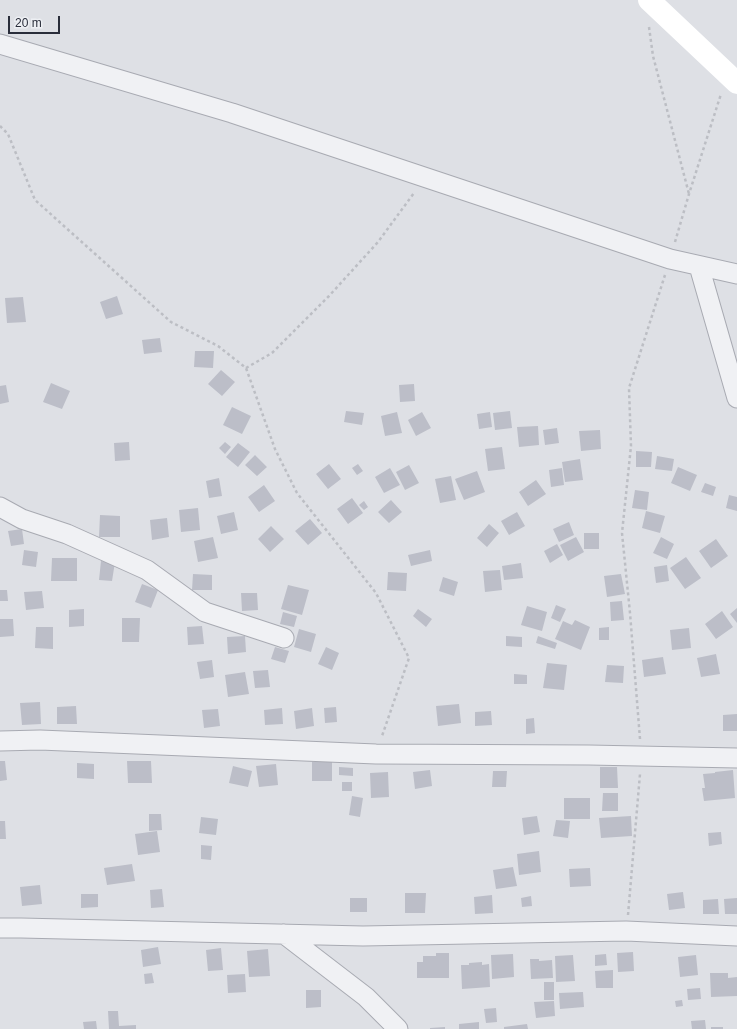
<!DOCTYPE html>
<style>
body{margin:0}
#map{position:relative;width:737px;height:1029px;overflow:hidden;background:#dee0e5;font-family:Arial,sans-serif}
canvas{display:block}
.scale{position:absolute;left:8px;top:16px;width:52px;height:18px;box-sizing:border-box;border:2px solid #292d3a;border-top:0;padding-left:5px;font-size:12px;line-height:14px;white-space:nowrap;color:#292d3a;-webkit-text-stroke:3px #edeff3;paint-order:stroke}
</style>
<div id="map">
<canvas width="737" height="1029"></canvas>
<div class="scale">20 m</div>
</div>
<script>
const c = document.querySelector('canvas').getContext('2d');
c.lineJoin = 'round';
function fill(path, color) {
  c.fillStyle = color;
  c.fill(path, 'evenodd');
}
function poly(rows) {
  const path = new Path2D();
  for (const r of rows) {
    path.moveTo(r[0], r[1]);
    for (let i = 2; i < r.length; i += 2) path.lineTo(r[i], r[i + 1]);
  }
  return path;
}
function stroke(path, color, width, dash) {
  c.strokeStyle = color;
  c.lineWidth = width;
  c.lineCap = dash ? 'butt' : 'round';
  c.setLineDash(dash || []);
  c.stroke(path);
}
const building = poly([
 [117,296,123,314,106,319,100,302],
 [23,297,26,322,7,323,5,298],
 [160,338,162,352,144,354,142,340],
 [195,351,214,351,213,368,194,367],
 [221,370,235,382,222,396,208,384],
 [51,383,70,391,62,409,43,402],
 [414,384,415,401,400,402,399,385],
 [6,385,9,402,0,404,0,386],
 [232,407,251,416,242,434,223,425],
 [346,411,364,413,362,425,344,422],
 [510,411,512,428,495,430,493,413],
 [397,412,402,433,385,436,381,416],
 [422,412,431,428,416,436,408,420],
 [490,412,492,427,479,429,477,414],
 [538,426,539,445,519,447,517,427],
 [557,428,559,443,545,445,543,430],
 [600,430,601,449,581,451,579,431],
 [129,442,130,460,115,461,114,443],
 [225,442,231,447,225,454,219,448],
 [238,443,250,452,238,467,226,457],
 [502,447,505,469,488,471,485,449],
 [636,451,652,452,651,467,636,467],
 [255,455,267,467,257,476,245,465],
 [657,456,674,459,672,471,655,469],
 [580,459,583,480,565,482,562,462],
 [329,464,341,479,328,489,316,474],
 [358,464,363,471,357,475,352,468],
 [409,465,419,483,405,490,396,472],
 [678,467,697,475,690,491,671,483],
 [390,468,400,485,384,493,375,477],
 [562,468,564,485,551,487,549,470],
 [477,471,485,492,464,500,455,479],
 [451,476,456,500,440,503,435,479],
 [219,478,222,496,209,498,206,481],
 [536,480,546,494,528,506,519,492],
 [705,483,716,487,713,496,701,492],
 [264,485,275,501,259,512,248,497],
 [635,490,649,492,647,510,632,508],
 [729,495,737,497,737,511,726,508],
 [352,498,363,513,348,524,337,509],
 [391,500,402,512,389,523,378,512],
 [364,501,368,507,364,510,359,505],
 [198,508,200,530,181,532,179,510],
 [646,511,665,516,660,533,642,528],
 [234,512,238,530,221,534,217,516],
 [517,512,525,526,509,535,501,521],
 [100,515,120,516,120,537,99,537],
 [167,518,169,537,152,540,150,520],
 [310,519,322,533,308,545,295,531],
 [569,522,574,535,559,542,553,529],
 [489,524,499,533,487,547,477,538],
 [271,526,284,539,270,552,258,539],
 [22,529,24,544,11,546,8,531],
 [584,533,599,533,599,549,584,549],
 [213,537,218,558,198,562,194,541],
 [576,537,584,552,568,561,560,545],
 [661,537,674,544,667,559,653,553],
 [716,539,728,556,711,568,699,551],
 [557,544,563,555,550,563,544,551],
 [24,550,38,552,36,567,22,565],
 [430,550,432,561,411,566,408,555],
 [686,557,701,578,685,589,670,568],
 [52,558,77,558,77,581,51,581],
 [101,561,115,562,112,581,99,580],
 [521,563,523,578,504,580,502,566],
 [667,565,669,581,656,583,654,567],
 [500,570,502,590,485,592,483,571],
 [388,572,407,573,406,591,387,590],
 [193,574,212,575,212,590,192,590],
 [621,574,625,594,607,597,604,576],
 [443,577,458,582,454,596,439,591],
 [142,584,158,590,151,608,135,602],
 [288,585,309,590,302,615,281,609],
 [0,590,7,590,8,601,0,601],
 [42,591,44,608,26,610,24,592],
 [241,593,257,593,258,610,242,611],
 [622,601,624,620,611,621,610,602],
 [556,605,566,609,560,622,551,618],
 [527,606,547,612,542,631,521,625],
 [737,608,737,623,730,614],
 [84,609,84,626,69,627,69,610],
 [418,609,432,619,426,627,413,616],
 [722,611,733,627,716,639,705,624],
 [283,612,297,616,294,627,280,624],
 [122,618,140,618,139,642,122,642],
 [0,619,13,619,14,636,0,637],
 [575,620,590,627,581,650,555,639,563,621,572,625],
 [202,626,204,644,188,645,187,627],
 [36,627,53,627,53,649,35,648],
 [609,627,609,640,599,640,599,628],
 [689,628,691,648,672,650,670,630],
 [299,629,316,634,311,652,294,647],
 [245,636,246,652,228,654,227,637],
 [506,636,522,637,522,647,506,646],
 [538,636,557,643,555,649,536,643],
 [275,647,289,651,285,663,271,659],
 [326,647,339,653,332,670,318,664],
 [716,654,720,674,701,677,697,658],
 [663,657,666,674,644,677,642,660],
 [212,660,214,677,200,679,197,662],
 [547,663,567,665,564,690,543,688],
 [607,665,624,666,623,683,605,682],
 [268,670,270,687,255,688,253,671],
 [245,672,249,694,228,697,225,675],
 [514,674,527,675,527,684,514,684],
 [40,702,41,724,22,725,20,703],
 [459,704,461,723,438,726,436,706],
 [76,706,77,724,57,724,57,707],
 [336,707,337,722,325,723,324,708],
 [282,708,283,724,265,725,264,710],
 [312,708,314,726,296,729,294,711],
 [218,709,220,726,204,728,202,710],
 [491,711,492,725,475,726,475,712],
 [737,714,737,731,723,731,723,715],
 [534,718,535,733,526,734,526,719],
 [0,761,5,761,7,780,0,781],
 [127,761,151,761,152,783,128,783],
 [312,762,332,762,332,781,312,781],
 [77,763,94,764,94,779,77,778],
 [276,764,278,785,259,787,256,766],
 [233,766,252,771,248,787,229,783],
 [339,767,353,768,353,776,339,775],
 [600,767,617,767,618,788,600,788],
 [430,770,432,786,415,789,413,772],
 [733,770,735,798,704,801,702,788,705,788,703,774,715,773,715,772],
 [493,771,507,771,506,787,492,787],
 [388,772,389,797,371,798,370,773],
 [342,782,352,782,352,791,342,791],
 [603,793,618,793,618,811,602,811],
 [352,796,363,798,360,817,349,815],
 [564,798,590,798,590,819,564,819],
 [149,814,161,814,162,830,149,831],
 [537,816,540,832,524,835,522,818],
 [631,816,632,836,601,838,599,818],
 [201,817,218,819,216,835,199,833],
 [556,820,570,821,568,838,553,836],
 [0,821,5,821,6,839,0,839],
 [157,831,160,852,138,855,135,834],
 [721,832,722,844,709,846,708,833],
 [201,845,212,846,211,860,201,859],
 [539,851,541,872,519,875,517,854],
 [132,864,135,881,107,885,104,868],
 [513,867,517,886,496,889,493,870],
 [590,868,591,886,570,887,569,869],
 [40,885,42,904,22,906,20,887],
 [162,889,164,907,151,908,150,890],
 [683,892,685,908,669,910,667,894],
 [405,893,426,893,425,913,405,913],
 [81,894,98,894,98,907,81,908],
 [492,895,493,913,475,914,474,897],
 [531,896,532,906,522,907,521,898],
 [350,898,367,898,367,912,350,912],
 [737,898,737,914,725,914,724,899],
 [718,899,719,914,703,914,703,900],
 [158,947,161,964,143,967,141,950],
 [221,948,223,970,208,971,206,950],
 [268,949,270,976,249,977,247,951],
 [633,952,634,971,618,972,617,953],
 [436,953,449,953,449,978,417,978,417,962,423,962,423,956,436,956],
 [513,954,514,977,492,979,491,955],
 [606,954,607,965,595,966,595,955],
 [573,955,575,981,556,982,555,956],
 [696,955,698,975,680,977,678,957],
 [530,959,539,959,539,961,552,960,553,978,531,979],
 [482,962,482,965,489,964,490,987,462,989,461,965,469,965,469,963],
 [613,970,613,988,596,988,595,971],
 [152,973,154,983,145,984,144,974],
 [710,973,728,973,728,978,737,977,737,996,711,997],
 [245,974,246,992,228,993,227,975],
 [544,982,554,982,554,1000,544,1000],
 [700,988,701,999,688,1000,687,989],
 [306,990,321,990,321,1007,306,1008],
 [583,992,584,1007,560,1009,559,993],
 [682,1000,683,1006,676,1007,675,1001],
 [554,1001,555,1016,536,1018,534,1002],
 [496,1008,497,1022,486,1023,484,1009],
 [108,1011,118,1011,119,1026,136,1025,136,1029,109,1029],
 [705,1020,706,1029,692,1029,691,1021],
 [96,1021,97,1029,84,1029,83,1022],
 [479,1022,479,1029,459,1029,459,1024],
 [527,1024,528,1029,504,1029,504,1027],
 [445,1027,445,1029,430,1029,430,1028],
 [711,1027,723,1027,723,1029,711,1029]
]);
const path = poly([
 [649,27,653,56,689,194],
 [0,126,8,134,35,200,171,322,218,346,246,368,275,449,297,493,376,593,409,658,382,736],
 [675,242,689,194,721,94],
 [246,368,272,353,329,296,378,242,414,193],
 [640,739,630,613,622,533,631,446,629,388,665,275],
 [628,915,640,774]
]);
const minor = poly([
 [0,44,232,113,670,259,737,274],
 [699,266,737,398],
 [0,507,22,519,67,534,147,570,205,612,284,638],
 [0,741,40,740,376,754,589,755,737,758],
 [0,928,21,928,363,936,626,931,737,936],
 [284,934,366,997,398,1029]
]);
const secondary = poly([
 [649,0,737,83]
]);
fill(building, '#bcbec8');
stroke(minor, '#a8aab2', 21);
stroke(path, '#bcbec4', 2.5, [3, 3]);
stroke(minor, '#f0f1f4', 19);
stroke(secondary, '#fff', 22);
</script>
